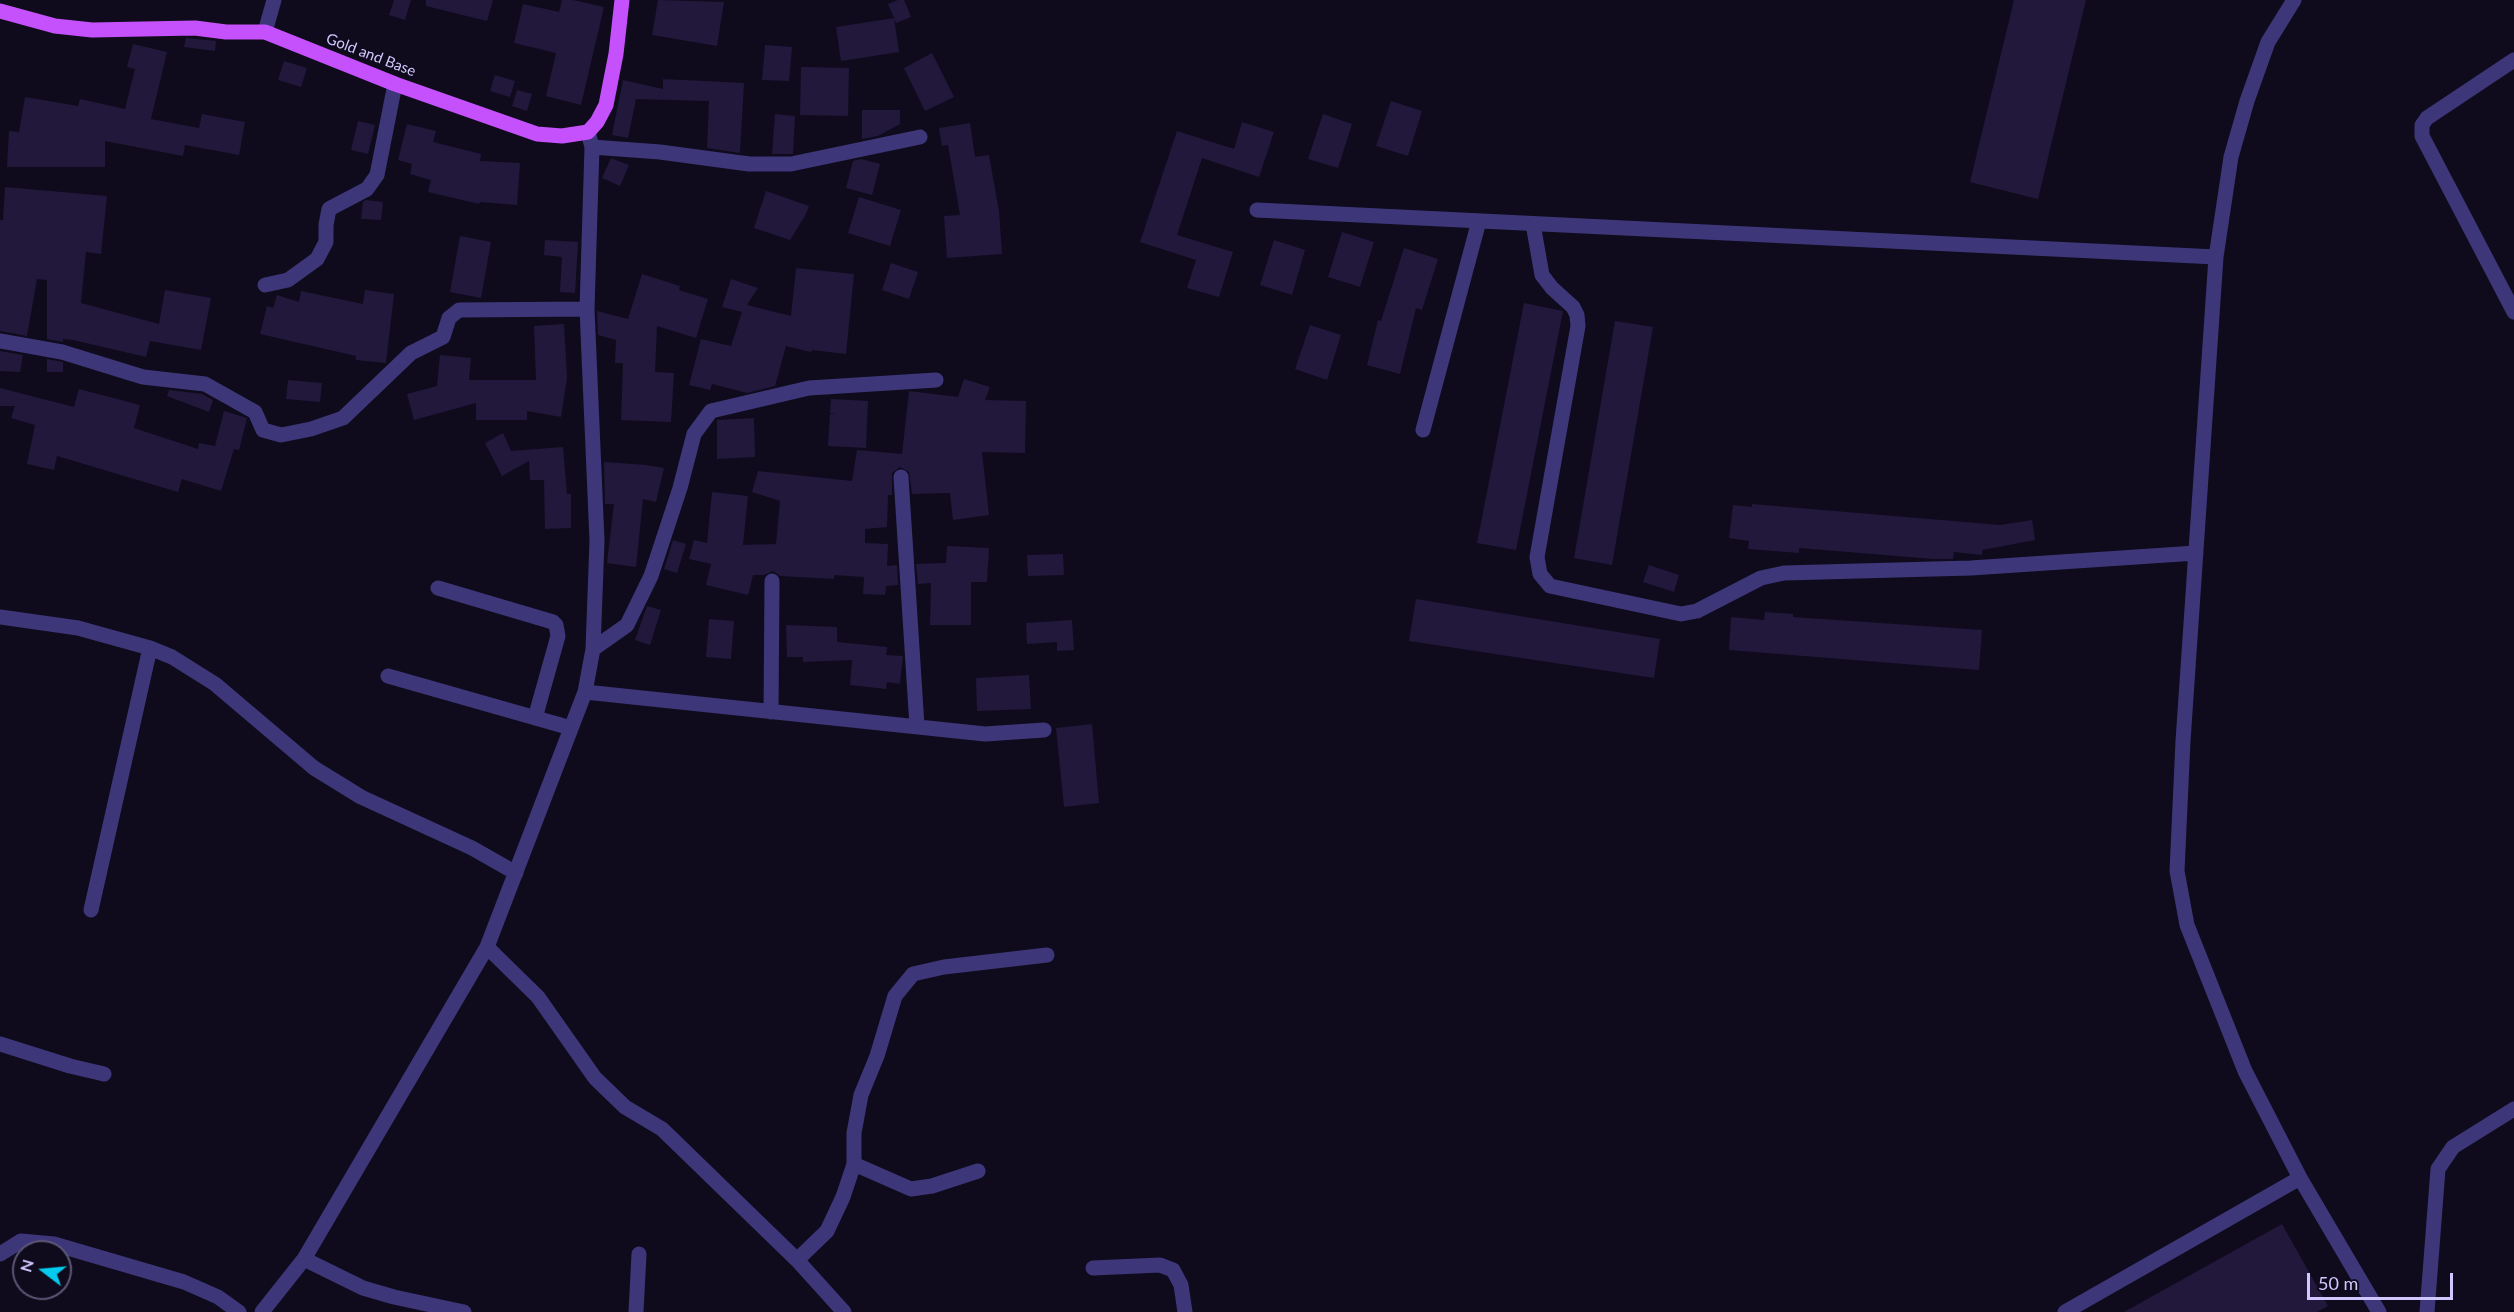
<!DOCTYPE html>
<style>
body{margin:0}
#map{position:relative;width:2514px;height:1312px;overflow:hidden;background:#0f0b1c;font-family:Lato,sans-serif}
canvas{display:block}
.north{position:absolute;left:12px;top:1240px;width:60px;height:60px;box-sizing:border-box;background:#0f0b1c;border:2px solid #5c5676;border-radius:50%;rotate:286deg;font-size:16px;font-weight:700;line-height:24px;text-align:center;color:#d0c7fe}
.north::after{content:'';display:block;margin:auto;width:21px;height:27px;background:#04caed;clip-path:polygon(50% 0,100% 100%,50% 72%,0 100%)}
.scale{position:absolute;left:2307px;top:1273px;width:146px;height:27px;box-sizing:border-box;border:3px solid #d0c7fe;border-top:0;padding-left:8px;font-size:18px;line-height:21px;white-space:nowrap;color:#d0c7fe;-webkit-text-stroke:4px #0f0b1c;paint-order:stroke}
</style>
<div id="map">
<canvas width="2514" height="1312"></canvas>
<div class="north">N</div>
<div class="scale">50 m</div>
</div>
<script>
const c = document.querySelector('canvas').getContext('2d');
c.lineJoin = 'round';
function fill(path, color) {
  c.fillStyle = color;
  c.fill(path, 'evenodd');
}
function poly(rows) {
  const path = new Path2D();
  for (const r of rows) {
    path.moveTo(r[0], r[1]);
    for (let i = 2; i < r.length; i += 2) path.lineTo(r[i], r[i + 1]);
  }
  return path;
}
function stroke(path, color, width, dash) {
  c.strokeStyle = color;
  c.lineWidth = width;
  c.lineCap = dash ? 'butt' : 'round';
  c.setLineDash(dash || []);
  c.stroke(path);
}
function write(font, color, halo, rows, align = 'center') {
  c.font = font + ' Lato,sans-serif';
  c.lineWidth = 4.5;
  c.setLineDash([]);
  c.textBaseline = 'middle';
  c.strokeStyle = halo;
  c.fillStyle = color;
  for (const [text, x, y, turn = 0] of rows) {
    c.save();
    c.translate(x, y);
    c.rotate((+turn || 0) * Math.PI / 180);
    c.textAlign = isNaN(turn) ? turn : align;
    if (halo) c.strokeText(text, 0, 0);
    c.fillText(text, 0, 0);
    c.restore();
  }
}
const building = poly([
 [394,0,411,0,405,20,389,15],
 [426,0,493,0,487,21,426,6],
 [562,0,573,0,604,7,581,105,546,96,556,53,514,43,523,4,559,12],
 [658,0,724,2,717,46,652,35],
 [898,0,904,0,911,17,896,23,888,4],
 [2014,0,2086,0,2038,199,1970,182],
 [894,18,899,52,841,61,836,27],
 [186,38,216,41,215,51,184,47],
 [133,44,167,52,151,119,199,128,202,114,245,122,239,155,185,145,183,156,105,141,105,167,7,167,9,131,19,132,25,97,78,106,80,99,125,109,135,69,127,67],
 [765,45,792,47,789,81,762,80],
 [932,53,954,97,925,111,904,68],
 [284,61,307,68,301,87,278,80],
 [801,67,849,68,848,116,800,115],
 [495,75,515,81,510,97,490,91],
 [663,79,744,83,740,153,707,148,709,101,636,99,628,138,612,135,623,80,663,89],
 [517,90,532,94,527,111,512,106],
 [1391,101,1422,111,1408,156,1376,146],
 [862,110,900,110,900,124,878,136,862,139],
 [775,114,795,116,793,154,772,154],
 [1323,114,1352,124,1338,168,1308,159],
 [358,121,375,125,368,154,351,150],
 [1242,122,1274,132,1259,177,1202,158,1177,235,1233,252,1219,297,1187,288,1196,260,1140,242,1177,131,1234,149],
 [970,123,975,157,989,155,999,211,1002,254,947,258,944,216,960,215,948,145,942,146,939,128],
 [407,124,436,131,433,142,481,154,480,161,520,163,517,205,480,202,479,204,428,192,431,180,410,174,412,164,398,160],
 [611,158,629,165,620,186,602,178],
 [861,159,880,164,872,195,846,188,853,161],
 [5,187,107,196,101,254,86,252,81,303,159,324,165,290,211,298,201,350,150,341,146,357,73,340,63,339,63,342,47,339,47,280,37,279,27,336,0,331,0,220,3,220],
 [766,191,809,206,805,216,790,240,754,228],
 [859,197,901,210,890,246,848,233],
 [366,200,383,202,381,220,361,219,363,202],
 [1342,232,1374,242,1360,287,1328,277],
 [460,236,491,242,481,298,450,292],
 [545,240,578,242,575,293,560,292,562,257,544,255],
 [1274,240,1305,250,1292,295,1260,285],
 [1404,248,1438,259,1422,310,1416,308,1400,374,1367,365,1378,320,1381,321],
 [891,263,918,272,909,299,882,290],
 [796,268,854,274,846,354,812,350,811,352,786,346,775,386,747,393,712,384,710,390,689,385,701,339,731,346,742,312,722,307,731,279,758,288,747,305,791,316],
 [642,274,680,286,679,290,708,299,696,338,657,326,655,372,674,373,671,422,621,420,623,363,615,363,616,340,598,335,597,311,628,319],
 [365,290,394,294,386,363,356,360,356,356,260,334,267,306,273,308,277,295,299,302,301,291,363,304],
 [1524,303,1563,311,1516,550,1477,543],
 [1615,321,1653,327,1612,565,1574,558],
 [564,324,567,378,561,417,527,411,527,420,476,420,476,403,414,420,407,394,437,386,440,355,471,358,469,380,536,380,534,326],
 [1310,325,1341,335,1327,380,1295,369],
 [0,351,23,355,20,372,0,371],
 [47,359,63,362,63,372,47,372],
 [964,379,990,387,985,400,1026,401,1025,453,982,452,989,515,953,520,950,493,912,494,909,472,900,467,892,473,892,495,888,495,887,527,865,529,865,543,888,544,887,566,897,565,898,585,886,586,885,595,863,594,864,577,834,575,834,579,780,576,773,571,764,575,753,575,748,595,706,585,711,564,689,559,694,540,707,543,712,492,748,496,743,545,776,544,780,501,752,492,758,471,852,481,857,450,902,454,909,391,958,397],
 [288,380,322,383,320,402,286,399],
 [0,388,74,407,79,389,140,405,134,428,198,449,199,443,215,446,224,411,247,418,239,450,234,449,221,491,182,479,178,492,57,456,54,470,27,464,35,425,11,418,15,406,0,406],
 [169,390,202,394,213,400,209,412,167,396],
 [831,399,868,401,866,448,828,446,830,414,836,414,830,413],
 [754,418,755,457,717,459,717,420],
 [503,433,511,451,563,447,567,494,571,494,571,528,545,529,544,480,530,480,529,461,502,476,485,443],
 [604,462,646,465,664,468,656,502,643,499,636,567,607,563,614,504,605,504],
 [1752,504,2000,525,2032,520,2035,540,1982,550,1982,555,1954,552,1953,559,1933,559,1799,548,1799,553,1748,549,1749,541,1729,538,1733,505,1752,507],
 [673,540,686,544,677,573,664,569],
 [947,546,989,548,987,582,971,582,971,625,930,625,931,583,918,584,916,564,946,563],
 [1063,554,1064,575,1028,576,1027,555],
 [1649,565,1679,575,1674,592,1643,582],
 [1416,599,1660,639,1654,678,1409,641],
 [647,606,661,610,650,645,635,640],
 [1765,612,1793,614,1793,617,1982,630,1979,670,1729,650,1731,617,1764,620],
 [709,619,734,621,731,659,706,657],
 [1072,620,1074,650,1057,651,1057,642,1027,644,1026,623],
 [786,625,837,627,837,642,887,647,886,655,903,656,900,684,887,682,886,689,850,685,852,660,803,662,803,657,787,657],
 [1029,675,1031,709,977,711,976,678],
 [1092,724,1099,803,1064,807,1056,728],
 [2282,1224,2328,1306,2317,1312,2124,1312]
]);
const minor = poly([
 [2294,0,2268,42,2247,101,2231,157,2216,257,2183,741,2177,871,2187,925,2245,1071,2300,1178,2379,1312],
 [265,32,274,0],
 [2514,60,2427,118,2422,125,2422,136,2514,312],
 [592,147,660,152,749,164,791,164,920,137],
 [1257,210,2216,257],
 [1533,224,1542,275,1552,288,1573,307,1577,315,1578,326,1537,557,1540,574,1550,586,1681,614,1697,611,1761,578,1784,573,1971,568,2196,553],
 [265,285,288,280,317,259,326,242,326,225,329,209,367,189,377,175,395,84],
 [0,341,62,352,143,377,205,384,255,412,263,430,281,435,311,429,343,418,411,353,443,337,449,318,459,310,587,309],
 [1423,430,1479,221],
 [901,477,917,726],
 [438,588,553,622,556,625,558,636,535,718],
 [0,617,78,628,150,648,172,657,215,684,314,768,361,797,472,848,516,873],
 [593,649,627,625,651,576,680,488,694,434,711,411,809,388,936,380],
 [388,676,571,728],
 [585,692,985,734,1044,730],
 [771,712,772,581],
 [91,910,150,648],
 [487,947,538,997,595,1078,625,1107,662,1129,797,1260,844,1312],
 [0,1044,70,1066,104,1074],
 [854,1164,911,1189,932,1186,978,1171],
 [0,1254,21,1241,54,1244,184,1282,218,1297,239,1312],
 [304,1259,363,1288,394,1297,464,1312],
 [797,1260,827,1231,843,1197,854,1164,854,1133,861,1095,877,1056,895,996,913,974,944,967,1047,955],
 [1093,1268,1160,1265,1173,1270,1181,1285,1185,1312],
 [262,1312,304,1259,487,947,585,692,593,649,597,541,587,309,592,147,588,132],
 [636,1312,639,1254],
 [2065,1312,2300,1178],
 [2427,1312,2438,1169,2453,1147,2514,1109]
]);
const major = poly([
 [0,11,55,26,92,30,195,28,226,32,265,32,395,84,537,134,562,136,588,132,597,122,606,105,616,54,622,0]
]);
const streetNames = [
 ["Gold and Base",371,55,21]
];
fill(building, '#21183c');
stroke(minor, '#3d377a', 15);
stroke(major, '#c551fc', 15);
write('15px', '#d0c7fe', '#0f0b1c', streetNames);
</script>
